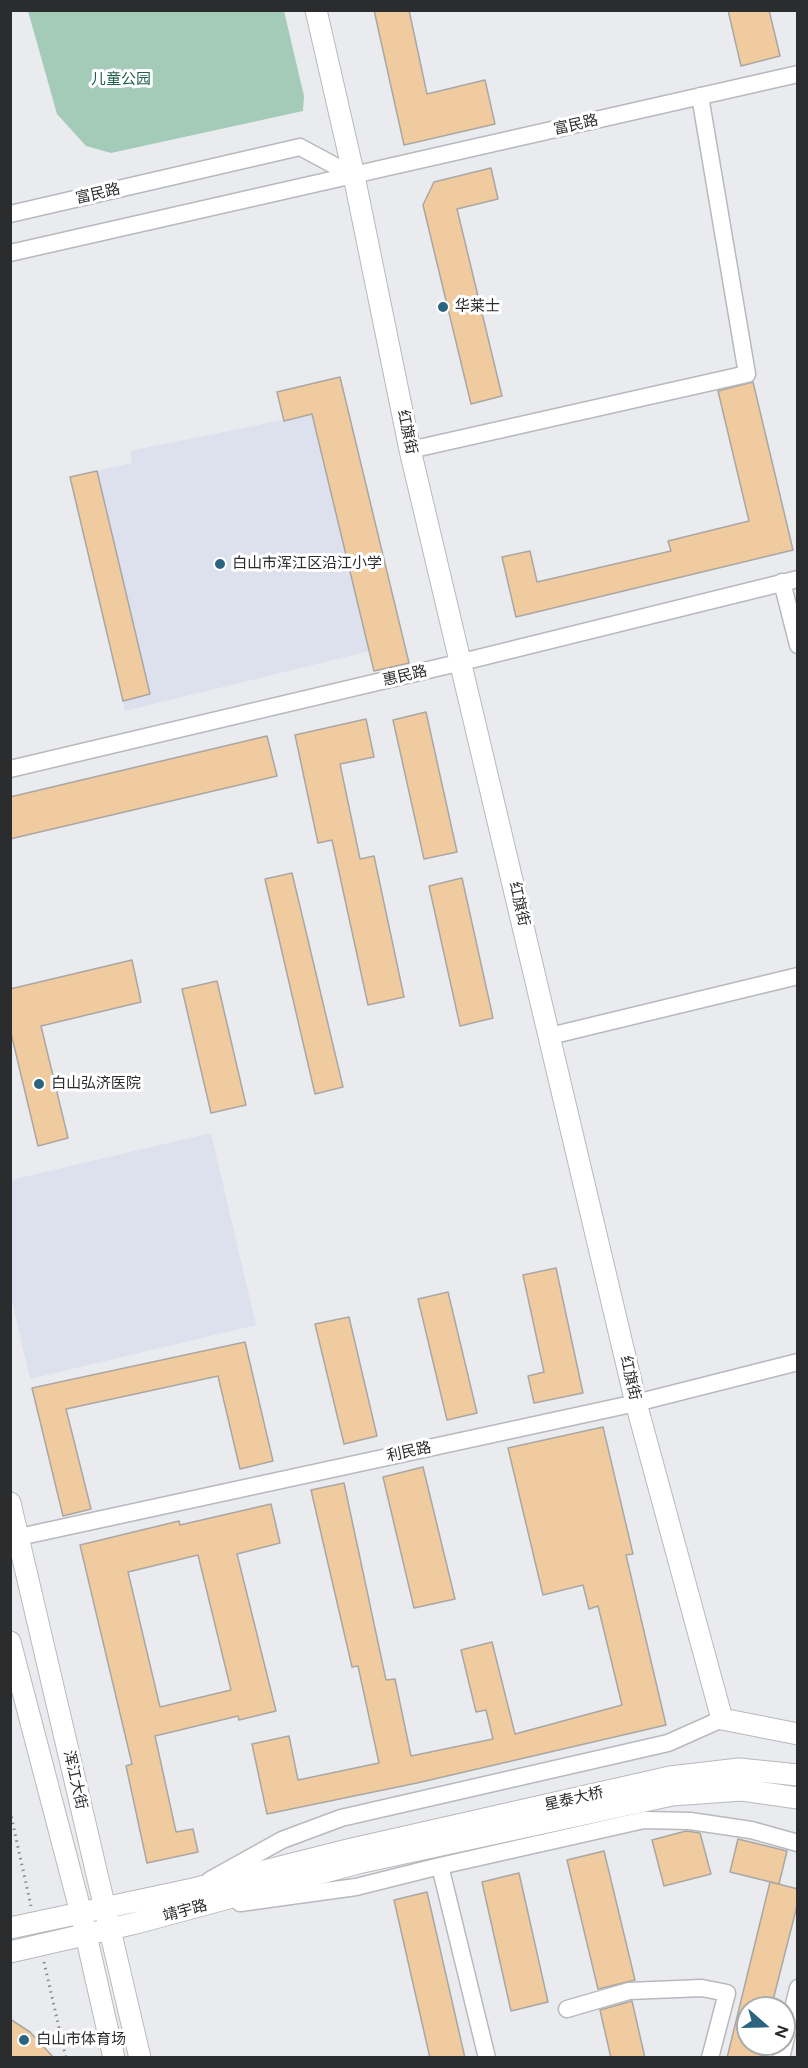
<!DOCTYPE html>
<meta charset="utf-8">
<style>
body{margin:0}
#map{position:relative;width:808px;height:2068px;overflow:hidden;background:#e9ebef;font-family:Figtree,sans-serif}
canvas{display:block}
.frame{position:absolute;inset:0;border:12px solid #2b2c2d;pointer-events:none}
.north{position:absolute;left:736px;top:1996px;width:60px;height:60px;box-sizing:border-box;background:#fff;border:2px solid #aaabab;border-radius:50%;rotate:110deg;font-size:16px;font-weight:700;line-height:24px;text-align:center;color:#2b2c2d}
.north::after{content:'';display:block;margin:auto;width:21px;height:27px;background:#2c637e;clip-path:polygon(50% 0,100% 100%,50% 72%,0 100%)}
</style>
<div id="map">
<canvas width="808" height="2068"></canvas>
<div class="frame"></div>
<div class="north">N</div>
</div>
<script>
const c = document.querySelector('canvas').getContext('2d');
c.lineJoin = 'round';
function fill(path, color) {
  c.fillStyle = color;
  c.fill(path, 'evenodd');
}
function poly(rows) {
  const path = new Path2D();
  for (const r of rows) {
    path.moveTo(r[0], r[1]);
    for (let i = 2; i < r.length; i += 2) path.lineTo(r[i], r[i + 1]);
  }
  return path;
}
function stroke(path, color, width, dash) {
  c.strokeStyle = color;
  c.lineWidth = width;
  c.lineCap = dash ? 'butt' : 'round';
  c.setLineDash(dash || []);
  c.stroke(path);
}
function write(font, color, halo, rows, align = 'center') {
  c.font = font + ' Figtree,"Noto Sans SC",sans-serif';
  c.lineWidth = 6;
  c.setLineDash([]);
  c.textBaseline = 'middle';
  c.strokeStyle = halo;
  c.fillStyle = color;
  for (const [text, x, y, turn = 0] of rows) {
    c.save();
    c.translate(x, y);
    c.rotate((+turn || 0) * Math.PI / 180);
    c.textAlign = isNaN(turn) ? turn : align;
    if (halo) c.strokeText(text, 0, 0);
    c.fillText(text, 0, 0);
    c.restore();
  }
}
const built = poly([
 [312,414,370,651,125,711,70,477,132,463,130,451],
 [211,1133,256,1325,30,1379,11,1296,11,1180]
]);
const green = poly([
 [28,11,284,11,304,96,303,111,111,153,86,146,57,114]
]);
const building = poly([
 [374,10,409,10,427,94,485,80,495,124,404,145,374,10],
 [728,10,769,10,780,56,741,66,728,10],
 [491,168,498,199,457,209,502,396,471,404,423,205,434,182,491,168],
 [340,377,409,663,374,671,312,414,284,421,277,392,340,377],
 [753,382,793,550,516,617,502,557,530,551,537,582,671,551,668,541,749,521,718,391,753,382],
 [97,471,150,694,123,701,70,477,97,471],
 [426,712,457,852,424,859,393,720,426,712],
 [366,719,374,757,340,764,360,859,374,856,404,997,368,1005,332,840,318,843,295,735,366,719],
 [267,736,277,776,10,839,10,797,267,736],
 [292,873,343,1087,315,1094,265,879,292,873],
 [462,878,493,1018,460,1026,429,886,462,878],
 [132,960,141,1002,41,1026,68,1138,38,1146,10,1029,10,989,132,960],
 [217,981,246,1105,211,1113,182,989,217,981],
 [556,1268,583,1393,534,1403,528,1376,544,1372,523,1275,556,1268],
 [448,1292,477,1413,447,1420,418,1299,448,1292],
 [349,1317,377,1436,344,1444,315,1324,349,1317],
 [245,1342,273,1461,240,1469,218,1376,66,1409,91,1509,63,1516,32,1388,245,1342],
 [603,1427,633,1554,626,1555,666,1725,417,1783,267,1814,252,1744,289,1736,298,1780,379,1763,358,1666,352,1667,311,1490,344,1483,386,1680,395,1679,411,1756,493,1739,486,1710,476,1712,461,1650,492,1642,515,1734,622,1705,598,1606,589,1609,583,1585,543,1595,508,1448,603,1427],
 [423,1467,455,1599,414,1608,383,1477,423,1467],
 [271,1504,280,1543,237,1554,276,1711,239,1720,238,1716,155,1736,176,1832,193,1829,198,1852,147,1863,126,1766,132,1764,80,1545,179,1521,180,1525,271,1504],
 [198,1555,231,1690,160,1707,128,1572,198,1555],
 [686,1831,700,1833,711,1874,664,1886,652,1840,686,1831],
 [738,1839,787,1851,779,1884,730,1872,738,1839],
 [604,1851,635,1980,598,1989,567,1860,604,1851],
 [519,1873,548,2002,511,2011,482,1882,519,1873],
 [770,1882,798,1889,798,1902,771,2008,748,2008,748,2044,764,2044,761,2058,727,2058,770,1882],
 [427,1892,465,2058,430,2058,394,1900,427,1892],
 [632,2001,645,2058,611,2058,600,2010,632,2001],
 [10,2019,30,2032,54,2058,10,2058,10,2019]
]);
const path = poly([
 [10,1811,31,1906],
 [44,1962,66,2058]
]);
const minor = poly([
 [10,214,300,147,354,176],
 [10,253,798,74],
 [410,450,747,374,700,96],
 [782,582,798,645],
 [10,769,462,662,798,579],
 [550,1036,798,976],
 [19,1537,636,1403,798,1362],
 [440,1866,487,2058],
 [210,1880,282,1840,341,1818,668,1743,722,1719],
 [240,1903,356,1887,440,1866,644,1820,690,1821,751,1830,798,1843],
 [567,2009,629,1991,702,1988,727,1993,710,2058],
 [781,2058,798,1988]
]);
const major = poly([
 [316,10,354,176,410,450,636,1403,722,1719,798,1734],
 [10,1503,140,2058],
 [10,1642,81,1913,114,2058],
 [10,1928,193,1889,352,1849,670,1777,739,1769,798,1775],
 [10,1952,136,1923,358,1863,672,1795,742,1790,798,1798]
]);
const markers = [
 [443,307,6,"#2c637e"],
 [220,564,6,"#2c637e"],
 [39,1084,6,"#2c637e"],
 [24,2040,6,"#2c637e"]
];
const parkNames = [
 ["儿童公园",121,80]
];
const streetNames = [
 ["富民路",576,125,-13],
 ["富民路",98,194,-13],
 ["红旗街",407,432,78],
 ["惠民路",405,676,-13],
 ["红旗街",519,904,77],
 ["红旗街",630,1378,77],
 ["利民路",409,1452,-12],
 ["浑江大街",75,1780,77],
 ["星泰大桥",574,1799,-13],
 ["靖宇路",185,1911,-15]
];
const poiNames = [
 ["华莱士",455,307],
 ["白山市浑江区沿江小学",232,564],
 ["白山弘济医院",51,1084],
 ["白山市体育场",36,2040]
];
fill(built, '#dde1ed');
fill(green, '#a3cbb8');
fill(building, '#f1cba0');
stroke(building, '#aaa7a3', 1.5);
stroke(minor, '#b8b9be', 19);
stroke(major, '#b8b9be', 23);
stroke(path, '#888a8c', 3, [1.5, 4.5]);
stroke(minor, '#fff', 16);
stroke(major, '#fff', 21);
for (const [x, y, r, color] of markers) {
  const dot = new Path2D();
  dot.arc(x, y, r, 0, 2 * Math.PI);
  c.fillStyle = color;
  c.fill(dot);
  stroke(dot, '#fff', 2);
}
write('15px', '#1d6249', '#fff', parkNames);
write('15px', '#2b2c2d', '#fff', streetNames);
write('15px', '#2b2c2d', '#fff', poiNames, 'left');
</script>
